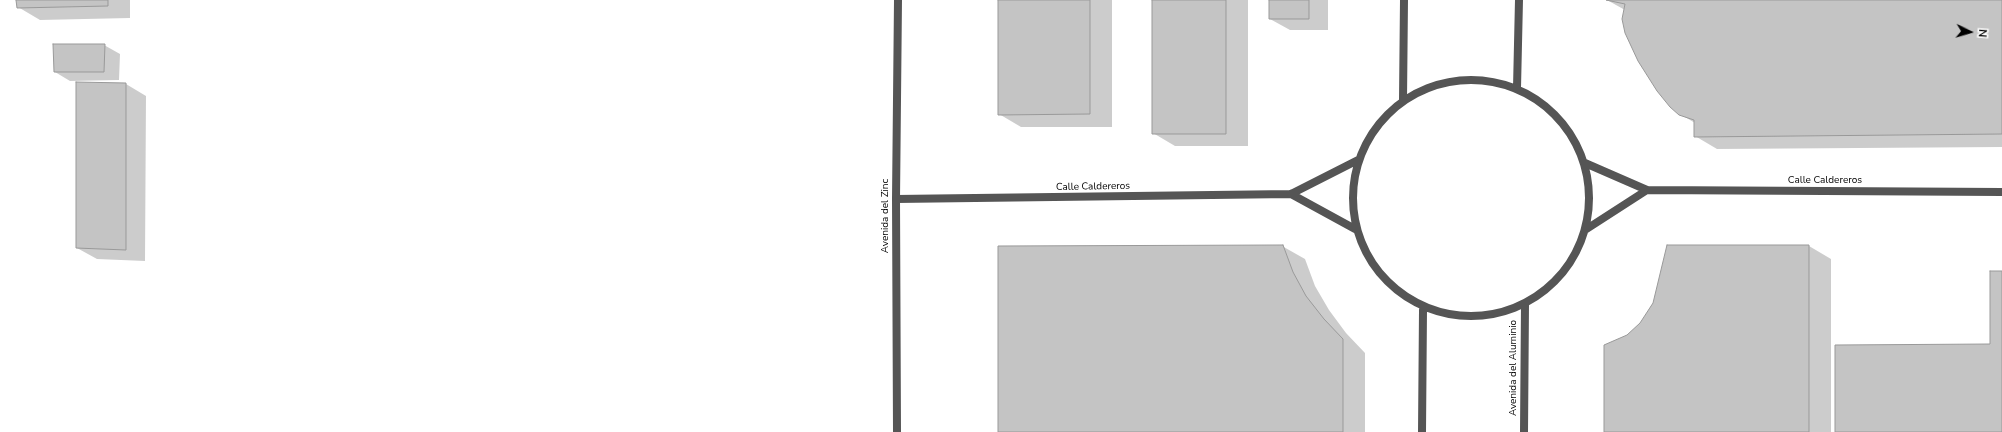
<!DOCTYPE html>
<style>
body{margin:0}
#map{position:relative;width:2002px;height:432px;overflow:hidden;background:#fff;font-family:"Nunito Sans",sans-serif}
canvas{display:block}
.north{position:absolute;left:1950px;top:12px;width:40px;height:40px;-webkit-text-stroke:3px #fff;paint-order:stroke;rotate:95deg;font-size:11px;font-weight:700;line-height:16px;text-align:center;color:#000}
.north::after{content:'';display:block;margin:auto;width:14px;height:18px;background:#000;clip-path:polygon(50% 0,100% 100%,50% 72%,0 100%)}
</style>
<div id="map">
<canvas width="2002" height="432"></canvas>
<div class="north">N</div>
</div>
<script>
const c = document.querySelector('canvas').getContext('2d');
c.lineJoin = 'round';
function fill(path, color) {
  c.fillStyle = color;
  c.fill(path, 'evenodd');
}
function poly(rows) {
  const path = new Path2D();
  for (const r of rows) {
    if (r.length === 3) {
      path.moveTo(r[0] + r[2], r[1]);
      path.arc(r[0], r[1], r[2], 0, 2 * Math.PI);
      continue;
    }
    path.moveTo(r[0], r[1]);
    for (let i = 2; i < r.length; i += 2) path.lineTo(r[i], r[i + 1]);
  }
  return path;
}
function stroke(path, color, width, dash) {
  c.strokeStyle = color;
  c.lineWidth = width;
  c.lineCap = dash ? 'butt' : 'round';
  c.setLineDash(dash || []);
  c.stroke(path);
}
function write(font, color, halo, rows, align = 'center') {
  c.font = font + ' "Nunito Sans",sans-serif';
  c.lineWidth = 3;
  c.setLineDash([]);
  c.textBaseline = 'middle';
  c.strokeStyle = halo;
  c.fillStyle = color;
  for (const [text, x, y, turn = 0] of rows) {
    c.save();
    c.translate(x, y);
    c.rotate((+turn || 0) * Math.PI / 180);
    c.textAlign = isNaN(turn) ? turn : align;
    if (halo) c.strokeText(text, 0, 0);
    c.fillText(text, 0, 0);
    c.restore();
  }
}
const shadow = poly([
 [17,0,130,0,130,18,40,20,18,7],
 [999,0,1112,0,1112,127,1021,127,999,114],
 [1153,0,1248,0,1248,146,1175,146,1153,133],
 [1270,0,1328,0,1328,30,1290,30,1270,19],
 [1607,0,2002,0,2002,147,1717,149,1695,136,1695,123,1680,114,1625,10],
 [104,45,120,54,119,80,70,81,55,72],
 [126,84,146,96,145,261,97,259,77,248],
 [1282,246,1305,259,1315,286,1329,310,1346,333,1365,353,1365,432,999,432],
 [1809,246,1831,259,1831,432,1605,432,1627,336]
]);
const building = poly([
 [16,0,108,0,108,6,17,8,16,0],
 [998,0,1090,0,1090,114,998,115,998,0],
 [1152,0,1226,0,1226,134,1152,134,1152,0],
 [1269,0,1309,0,1309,19,1269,19,1269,0],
 [2002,0,2002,134,1694,137,1694,120,1679,115,1670,107,1657,91,1638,61,1625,33,1622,19,1625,4,1606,0,2002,0],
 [53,44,105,44,104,72,54,72,53,44],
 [76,82,126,83,126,250,76,248,76,82],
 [1283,245,1293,272,1306,296,1324,319,1343,339,1343,432,998,432,998,246,1283,245],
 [1667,245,1809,245,1809,432,1604,432,1604,345,1627,335,1640,323,1653,303,1667,245],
 [1990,271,2002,271,2002,432,1835,432,1835,345,1990,344,1990,271]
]);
const lane = poly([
 [1471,198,118],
 [1517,88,1519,0],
 [1403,100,1404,0],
 [1585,163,1647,190,2002,192],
 [1291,194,1355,229],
 [896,199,1291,194,1358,160],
 [1585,230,1647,190],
 [1422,432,1423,310],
 [1524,432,1525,304]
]);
const street = poly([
 [897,432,896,199,898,0]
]);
const streetNames = [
 ["Calle Caldereros",1825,181],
 ["Calle Caldereros",1093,187,-1],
 ["Avenida del Zinc",886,216,-90],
 ["Avenida del Aluminio",1514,368,-90]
];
fill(shadow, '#0003');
fill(building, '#c4c4c4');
stroke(building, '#999', 1);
stroke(lane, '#555', 8);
stroke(street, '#555', 8);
write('10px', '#000', '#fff', streetNames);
</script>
